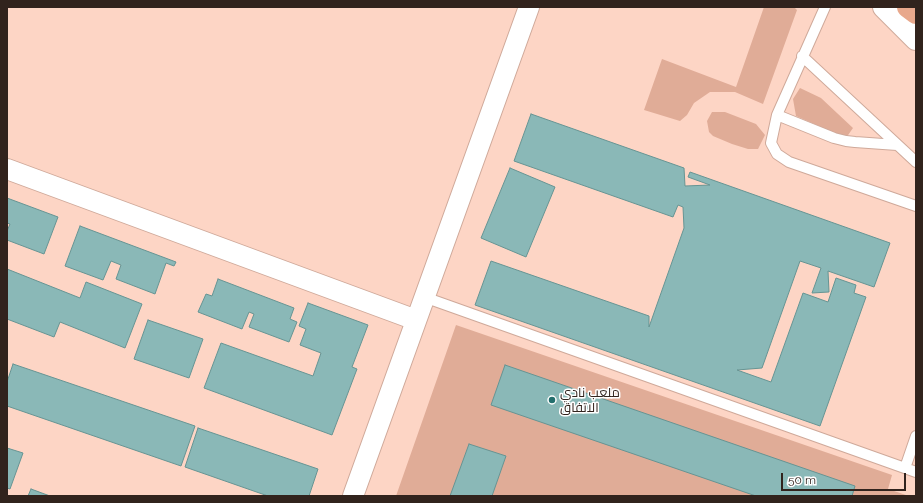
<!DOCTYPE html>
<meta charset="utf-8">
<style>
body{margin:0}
#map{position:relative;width:923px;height:503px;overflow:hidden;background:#fdd5c5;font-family:Raleway,sans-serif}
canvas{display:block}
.frame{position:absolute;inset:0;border:8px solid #31231d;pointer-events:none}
.scale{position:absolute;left:781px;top:473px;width:125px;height:18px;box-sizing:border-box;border:2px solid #31231d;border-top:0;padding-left:5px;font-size:12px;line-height:14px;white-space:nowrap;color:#31231d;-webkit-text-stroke:3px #fff;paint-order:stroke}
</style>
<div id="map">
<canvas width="923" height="503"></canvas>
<div class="frame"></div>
<div class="scale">50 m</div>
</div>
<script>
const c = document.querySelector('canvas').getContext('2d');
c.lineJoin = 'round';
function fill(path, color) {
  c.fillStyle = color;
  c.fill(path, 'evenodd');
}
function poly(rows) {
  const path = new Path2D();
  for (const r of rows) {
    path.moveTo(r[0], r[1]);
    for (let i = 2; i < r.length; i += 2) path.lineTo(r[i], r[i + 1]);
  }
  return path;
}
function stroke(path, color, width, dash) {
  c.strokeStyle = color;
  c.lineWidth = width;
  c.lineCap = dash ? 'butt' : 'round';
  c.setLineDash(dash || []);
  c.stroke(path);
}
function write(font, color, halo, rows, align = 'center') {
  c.font = font + ' Raleway,Cairo,sans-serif';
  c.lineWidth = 3;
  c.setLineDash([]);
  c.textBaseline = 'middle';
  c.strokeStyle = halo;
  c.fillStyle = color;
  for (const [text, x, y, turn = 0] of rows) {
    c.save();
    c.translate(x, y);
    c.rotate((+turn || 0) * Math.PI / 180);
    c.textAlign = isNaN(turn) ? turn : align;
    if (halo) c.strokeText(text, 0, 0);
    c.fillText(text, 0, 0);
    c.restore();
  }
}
const green = poly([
 [764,7,794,7,797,10,763,104,735,92,710,92,694,103,687,115,680,121,644,110,662,59,736,87],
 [800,88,821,98,853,128,846,138,796,116,793,99],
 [712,112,725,112,756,124,765,135,758,149,748,149,732,144,713,136,709,132,707,121],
 [456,325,892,475,888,489,909,496,396,496]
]);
const building = poly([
 [531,114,684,168,685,186,710,185,688,177,690,172,890,243,874,287,828,271,829,292,812,293,821,268,800,261,762,368,737,370,771,382,803,293,828,302,836,278,856,285,854,293,866,297,820,426,475,305,491,261,649,316,649,327,684,228,683,207,678,205,673,217,514,161,531,114],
 [510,168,555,187,526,257,481,238,510,168],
 [7,198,58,217,44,254,7,240,7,231,10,224,7,223,7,198],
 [80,226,176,262,174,266,166,263,155,294,116,279,121,265,111,261,103,280,65,266,80,226],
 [7,269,80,298,86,282,142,304,125,348,60,322,54,337,7,319,7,269],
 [218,279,294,308,290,319,297,322,289,342,249,327,254,314,249,312,242,329,198,312,206,294,212,296,218,279],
 [308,303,368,325,352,367,357,369,332,435,204,388,221,343,313,376,321,353,300,345,306,329,299,326,308,303],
 [148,320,203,339,189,378,134,359,148,320],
 [13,364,195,426,181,466,7,406,7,382,13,364],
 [505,365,855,486,852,496,756,496,491,405,505,365],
 [198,428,318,469,309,496,268,496,185,467,198,428],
 [469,444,506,456,492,496,450,496,469,444],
 [7,448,23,453,10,489,7,488,7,448],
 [31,489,50,496,28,496,31,489]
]);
const lane = poly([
 [825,7,777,115,771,143,777,154,789,162,916,206],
 [802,56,916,162],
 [777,115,834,138,846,141,855,142,897,145],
 [424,297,916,472],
 [905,468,916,436]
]);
const street = poly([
 [7,169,416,320],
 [353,496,529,7]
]);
const secondary = poly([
 [884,7,916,39]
]);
const primary = poly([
 [908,7,916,13]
]);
const markers = [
 [552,400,4,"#236e6d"]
];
const poiNames = [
 ["ملعب نادي",560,393],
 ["الاتفاق",560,408]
];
fill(green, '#e0ac97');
fill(building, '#8ab8b7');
stroke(building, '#669493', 1);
stroke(lane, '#cfa99a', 12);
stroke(street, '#cfa99a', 22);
stroke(secondary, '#cfa99a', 24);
stroke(primary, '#9e5433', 24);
stroke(lane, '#fff', 10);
stroke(street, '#fff', 20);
stroke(secondary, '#fff', 22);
stroke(primary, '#e8a88c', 22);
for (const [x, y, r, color] of markers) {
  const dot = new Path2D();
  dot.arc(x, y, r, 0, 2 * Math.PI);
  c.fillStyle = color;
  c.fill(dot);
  stroke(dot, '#fff', 1.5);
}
write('13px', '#31231d', '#fff', poiNames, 'left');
</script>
